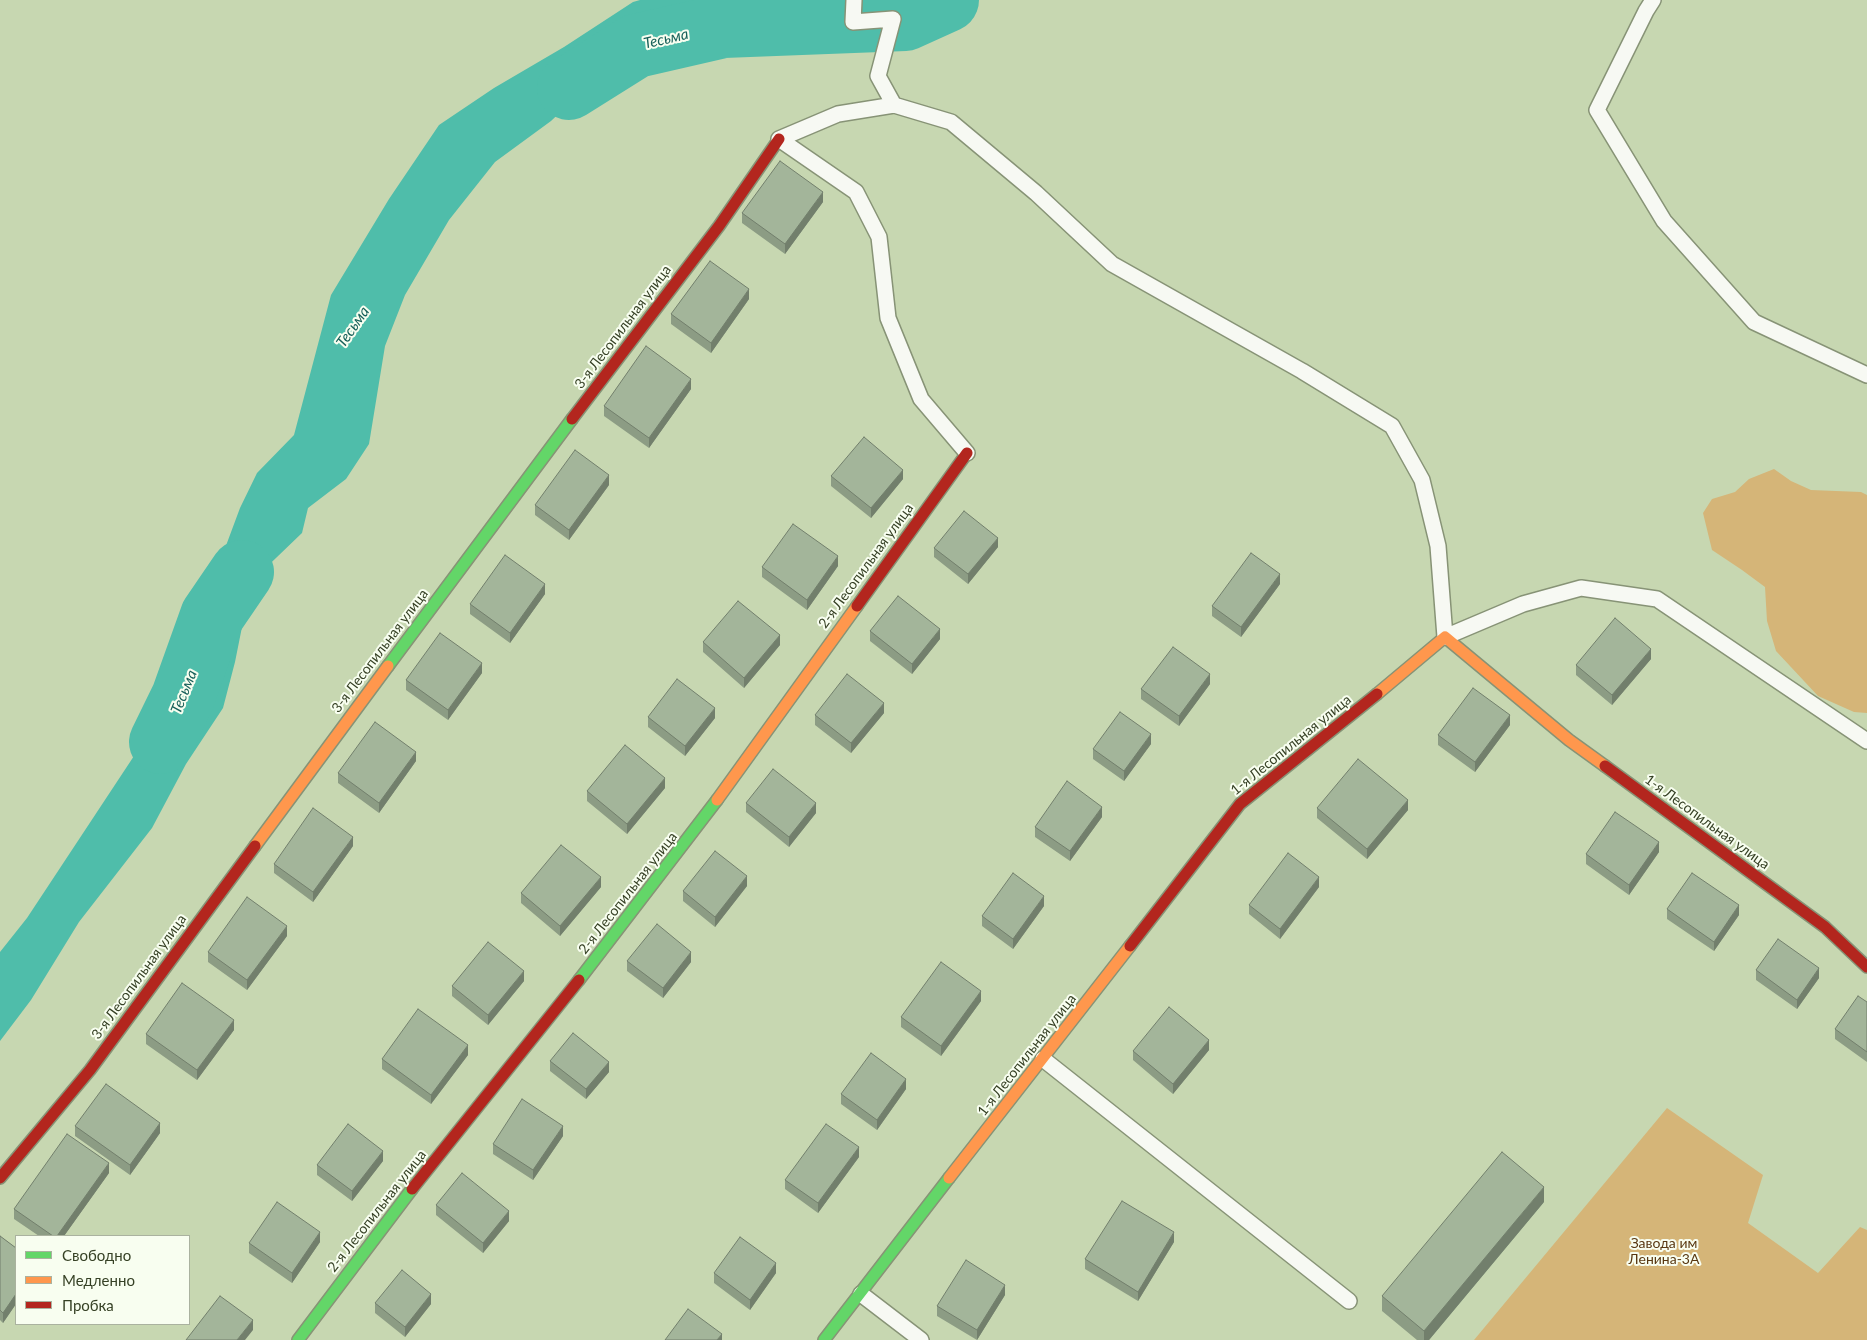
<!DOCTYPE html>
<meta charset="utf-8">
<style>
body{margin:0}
#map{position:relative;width:1867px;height:1340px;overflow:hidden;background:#c7d7b1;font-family:Lato,sans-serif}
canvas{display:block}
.legend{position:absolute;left:15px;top:1235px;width:175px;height:90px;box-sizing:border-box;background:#f8fef0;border:1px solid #aab29f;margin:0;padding:6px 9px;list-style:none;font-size:15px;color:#364125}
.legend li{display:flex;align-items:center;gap:10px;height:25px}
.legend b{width:25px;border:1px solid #aab29f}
</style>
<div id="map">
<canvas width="1867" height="1340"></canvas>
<ul class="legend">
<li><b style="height:6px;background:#63d668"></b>Свободно</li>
<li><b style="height:6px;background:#ff974d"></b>Медленно</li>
<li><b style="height:6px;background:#b3261e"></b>Пробка</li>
</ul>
</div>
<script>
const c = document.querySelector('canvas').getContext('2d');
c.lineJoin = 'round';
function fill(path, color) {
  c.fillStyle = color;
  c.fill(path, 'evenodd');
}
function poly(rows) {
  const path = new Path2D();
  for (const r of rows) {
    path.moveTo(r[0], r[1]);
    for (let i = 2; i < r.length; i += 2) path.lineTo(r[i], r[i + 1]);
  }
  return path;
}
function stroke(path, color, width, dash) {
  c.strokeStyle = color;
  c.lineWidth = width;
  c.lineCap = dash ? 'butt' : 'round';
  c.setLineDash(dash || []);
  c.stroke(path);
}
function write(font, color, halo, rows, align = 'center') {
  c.font = font + ' Lato,sans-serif';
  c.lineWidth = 4;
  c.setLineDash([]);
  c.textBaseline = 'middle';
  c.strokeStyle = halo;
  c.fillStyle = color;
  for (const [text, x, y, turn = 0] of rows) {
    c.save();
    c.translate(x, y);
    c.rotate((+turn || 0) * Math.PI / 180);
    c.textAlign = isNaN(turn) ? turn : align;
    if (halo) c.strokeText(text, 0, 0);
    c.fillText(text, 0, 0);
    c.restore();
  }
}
const green = poly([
 [1774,469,1791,481,1811,490,1861,492,1867,495,1867,713,1854,712,1818,696,1776,651,1767,621,1765,587,1742,570,1712,550,1703,513,1712,499,1735,492,1749,479],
 [1667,1108,1763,1175,1748,1223,1818,1273,1860,1227,1867,1230,1867,1340,1474,1340]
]);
const water = poly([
 [640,0,955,0,893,19,865,25,808,18,767,20,658,35,602,73,551,121,495,162,449,220,405,295,385,346,369,444,346,479,308,508,302,533,251,582,235,662,223,708,186,764,152,828,79,922,31,1000,0,1041,0,952,27,918,200,656,208,594,240,508,257,473,294,435,331,295,389,199,439,125,494,88,564,47,633,2]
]);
const river = poly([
 [569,88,636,46,723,26,905,19,947,0],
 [161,742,183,697,212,616,242,572]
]);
const lane = poly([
 [854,0,853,22,893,19,878,76,894,105],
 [1653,0,1646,11,1597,110,1664,221,1754,322,1867,375],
 [779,139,838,114,894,105,951,122,1036,193,1112,264,1302,371,1392,426,1422,480,1438,546,1445,637,1523,604,1581,588,1657,599,1867,741],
 [779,139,856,192,879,237,888,318,921,399,967,453],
 [1043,1059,1349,1301],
 [861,1294,921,1340]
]);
const fast = poly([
 [388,666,572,419],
 [579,980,717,800],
 [298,1340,412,1189],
 [824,1340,949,1178]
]);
const slow = poly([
 [1377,694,1445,637,1569,740,1605,766],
 [717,800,857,606],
 [255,846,388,666],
 [949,1178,1130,946]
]);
const jam = poly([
 [572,419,719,226,779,139],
 [857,606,967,453],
 [1605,766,1825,927,1867,967],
 [1130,946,1240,804,1377,694],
 [0,1178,90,1070,255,846],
 [412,1189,579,980]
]);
const wall = poly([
 [823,202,785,254,742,223,742,213],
 [749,299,711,353,671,324,671,314],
 [691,389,649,448,604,416,604,406],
 [831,476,903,479,871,518,831,486],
 [609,485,569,540,535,515,535,505],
 [998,547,968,584,934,557,934,548],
 [838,566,807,610,762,577,762,567],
 [1280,584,1241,637,1212,616,1212,606],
 [545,594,510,643,470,614,470,604],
 [870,631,940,639,912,674,870,641],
 [703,642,780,645,744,688,703,652],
 [1651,659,1612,705,1576,675,1576,665],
 [482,673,448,720,406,690,406,680],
 [1210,684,1179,726,1141,699,1141,689],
 [884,713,851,753,815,725,815,715],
 [648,717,715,718,685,756,648,727],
 [1510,725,1475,772,1438,745,1438,735],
 [1151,744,1124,781,1093,759,1093,749],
 [416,761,379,813,338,783,338,773],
 [665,788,627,834,587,801,587,791],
 [746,803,816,813,789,847,746,812],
 [1317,808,1408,810,1367,859,1317,818],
 [1102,817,1070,861,1035,837,1035,827],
 [353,846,313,902,274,873,274,864],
 [1659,852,1629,895,1586,864,1586,854],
 [747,886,715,927,683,901,683,891],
 [601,887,560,936,521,903,521,893],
 [1319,887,1280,939,1249,914,1249,905],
 [1044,906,1013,949,982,926,982,916],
 [1667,909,1739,915,1714,951,1667,919],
 [287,936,247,990,208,962,208,952],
 [627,961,691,962,663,998,627,971],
 [1756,970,1819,978,1797,1009,1756,980],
 [524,981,488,1025,452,996,452,986],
 [981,1001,941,1056,901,1027,901,1017],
 [1867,1002,1867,1062,1835,1039,1835,1029],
 [234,1030,197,1080,146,1044,146,1034],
 [1209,1050,1173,1094,1133,1060,1133,1051],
 [468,1055,431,1104,382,1069,382,1059],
 [550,1061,609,1072,586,1099,550,1071],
 [906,1089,877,1130,841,1104,841,1094],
 [75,1126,160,1133,130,1175,75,1136],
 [563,1136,533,1180,493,1154,493,1144],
 [859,1157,818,1213,785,1189,785,1180],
 [383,1161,352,1201,317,1175,317,1165],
 [109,1173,64,1236,39,1236,14,1219,14,1209],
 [1544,1202,1429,1340,1417,1340,1382,1311,1382,1296],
 [436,1205,509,1221,483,1253,436,1215],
 [0,1236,16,1248,16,1304,3,1323,0,1320],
 [320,1242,292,1283,249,1253,249,1243],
 [1174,1242,1138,1301,1085,1269,1085,1259],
 [714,1273,776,1273,750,1310,714,1283],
 [1005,1295,977,1340,937,1316,937,1306],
 [375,1303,431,1304,405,1337,375,1313]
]);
const shadedWall = poly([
 [823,192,823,202,785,254,785,244],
 [749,289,749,299,711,353,711,343],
 [691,379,691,389,649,448,649,438],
 [903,470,903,479,871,518,871,508],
 [609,475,609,485,569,540,569,530],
 [998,538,998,547,968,584,968,574],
 [838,556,838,566,807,610,807,600],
 [1280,574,1280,584,1241,637,1241,627],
 [545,584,545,594,510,643,510,633],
 [940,629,940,639,912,674,912,664],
 [780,635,780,645,744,688,744,678],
 [1651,649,1651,659,1612,705,1612,695],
 [482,663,482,673,448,720,448,710],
 [1210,674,1210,684,1179,726,1179,716],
 [884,703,884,713,851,753,851,743],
 [715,708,715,718,685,756,685,746],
 [1510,715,1510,725,1475,772,1475,762],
 [1151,734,1151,744,1124,781,1124,771],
 [416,752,416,761,379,813,379,803],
 [665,778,665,788,627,834,627,824],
 [1408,800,1408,810,1367,859,1367,849],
 [816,803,816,813,789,847,789,837],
 [1102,807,1102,817,1070,861,1070,851],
 [353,837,353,846,313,902,313,892],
 [1659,842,1659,852,1629,895,1629,885],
 [747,876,747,886,715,927,715,917],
 [601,877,601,887,560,936,560,926],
 [1319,877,1319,887,1280,939,1280,929],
 [1044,896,1044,906,1013,949,1013,939],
 [1739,905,1739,915,1714,951,1714,942],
 [287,926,287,936,247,990,247,980],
 [691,952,691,962,663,998,663,988],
 [1819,968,1819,978,1797,1009,1797,1000],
 [524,971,524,981,488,1025,488,1015],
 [981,991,981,1001,941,1056,941,1046],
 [234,1020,234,1030,197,1080,197,1070],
 [1209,1040,1209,1050,1173,1094,1173,1084],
 [468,1045,468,1055,431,1104,431,1095],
 [609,1062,609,1072,586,1099,586,1089],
 [906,1079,906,1089,877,1130,877,1120],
 [160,1123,160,1133,130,1175,130,1165],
 [563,1126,563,1136,533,1180,533,1170],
 [859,1147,859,1157,818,1213,818,1203],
 [383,1151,383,1161,352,1201,352,1191],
 [109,1163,109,1173,64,1236,57,1236],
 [1544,1187,1544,1202,1429,1340,1424,1340,1424,1331],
 [509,1211,509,1221,483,1253,483,1243],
 [320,1232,320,1242,292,1283,292,1273],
 [1174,1232,1174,1242,1138,1301,1138,1292],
 [776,1263,776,1273,750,1310,750,1300],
 [1005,1285,1005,1295,977,1340,977,1330],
 [16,1294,16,1304,3,1323,3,1313],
 [431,1294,431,1304,405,1337,405,1327],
 [253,1320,253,1330,245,1340,237,1340],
 [722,1334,722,1340,717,1340]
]);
const building = poly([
 [780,161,823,192,785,244,742,213,780,161],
 [710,261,749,289,711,343,671,314,710,261],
 [646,346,691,379,649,438,604,406,646,346],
 [864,437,903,470,871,508,831,476,864,437],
 [575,450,609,475,569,530,535,505,575,450],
 [964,511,998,538,968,574,934,548,964,511],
 [793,524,838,556,807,600,762,567,793,524],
 [1251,553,1280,574,1241,627,1212,606,1251,553],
 [505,555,545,584,510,633,470,604,505,555],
 [898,596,940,629,912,664,870,631,898,596],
 [738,601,780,635,744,678,703,642,738,601],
 [1615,618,1651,649,1612,695,1576,665,1615,618],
 [440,633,482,663,448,710,406,680,440,633],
 [1173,647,1210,674,1179,716,1141,689,1173,647],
 [847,674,884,703,851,743,815,715,847,674],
 [677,679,715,708,685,746,648,717,677,679],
 [1473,688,1510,715,1475,762,1438,735,1473,688],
 [1120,712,1151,734,1124,771,1093,749,1120,712],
 [375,722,416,752,379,803,338,773,375,722],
 [625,745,665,778,627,824,587,791,625,745],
 [1358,759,1408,800,1367,849,1317,808,1358,759],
 [773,769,816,803,789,837,746,803,773,769],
 [1067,781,1102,807,1070,851,1035,827,1067,781],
 [313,808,353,837,313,892,274,864,313,808],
 [1615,812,1659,842,1629,885,1586,854,1615,812],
 [561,845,601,877,560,926,521,893,561,845],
 [715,851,747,876,715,917,683,891,715,851],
 [1288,853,1319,877,1280,929,1249,905,1288,853],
 [1013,873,1044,896,1013,939,982,916,1013,873],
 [1692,873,1739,905,1714,942,1667,909,1692,873],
 [247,897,287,926,247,980,208,952,247,897],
 [657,924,691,952,663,988,627,961,657,924],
 [1778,939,1819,968,1797,1000,1756,970,1778,939],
 [488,942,524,971,488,1015,452,986,488,942],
 [941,962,981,991,941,1046,901,1017,941,962],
 [182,983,234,1020,197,1070,146,1034,182,983],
 [1858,996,1867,1002,1867,1052,1835,1029,1858,996],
 [1169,1007,1209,1040,1173,1084,1133,1051,1169,1007],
 [418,1009,468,1045,431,1095,382,1059,418,1009],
 [573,1033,609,1062,586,1089,550,1061,573,1033],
 [871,1053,906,1079,877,1120,841,1094,871,1053],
 [106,1084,160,1123,130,1165,75,1126,106,1084],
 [522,1099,563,1126,533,1170,493,1144,522,1099],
 [348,1124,383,1151,352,1191,317,1165,348,1124],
 [826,1124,859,1147,818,1203,785,1180,826,1124],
 [67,1134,109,1163,57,1236,53,1236,14,1209,67,1134],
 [1502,1152,1544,1187,1424,1331,1382,1296,1502,1152],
 [462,1173,509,1211,483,1243,436,1205,462,1173],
 [1122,1201,1174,1232,1138,1292,1085,1259,1122,1201],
 [277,1202,320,1232,292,1273,249,1243,277,1202],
 [0,1236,16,1248,16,1294,3,1313,0,1310,0,1236],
 [740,1237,776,1263,750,1300,714,1273,740,1237],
 [966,1260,1005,1285,977,1330,937,1306,966,1260],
 [402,1270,431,1294,405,1327,375,1303,402,1270],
 [220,1296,253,1320,237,1340,186,1340,220,1296],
 [688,1309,722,1334,717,1340,665,1340,688,1309]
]);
const streetNames = [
 ["3-я Лесопильная улица",623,327,-53],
 ["2-я Лесопильная улица",866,566,-54],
 ["3-я Лесопильная улица",380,651,-53],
 ["1-я Лесопильная улица",1291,745,-39],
 ["1-я Лесопильная улица",1707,822,36],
 ["2-я Лесопильная улица",628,893,-52],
 ["3-я Лесопильная улица",139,977,-54],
 ["1-я Лесопильная улица",1027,1055,-52],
 ["2-я Лесопильная улица",377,1211,-52]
];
const parkNames = [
 ["Завода им",1664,1243],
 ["Ленина-3А",1664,1259]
];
const waterNames = [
 ["Тесьма",666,39,-13],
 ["Тесьма",353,327,-55],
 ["Тесьма",184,692,-68]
];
fill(green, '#d5b578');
fill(water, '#4fbdaa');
stroke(river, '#4fbdaa', 64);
stroke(lane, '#879376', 18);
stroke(fast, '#879376', 14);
stroke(slow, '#879376', 14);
stroke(jam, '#879376', 14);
stroke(lane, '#f7f9f3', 15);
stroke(fast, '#63d668', 11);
stroke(slow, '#ff974d', 11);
stroke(jam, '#b3261e', 11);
fill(wall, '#8c9c84');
fill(shadedWall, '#727f6c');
fill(building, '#a3b59a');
stroke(building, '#727f6c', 1);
write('14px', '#364125', '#f8fef0', streetNames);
write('14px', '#593812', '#f8fef0', parkNames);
write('italic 15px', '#17605a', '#f8fef0', waterNames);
</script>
